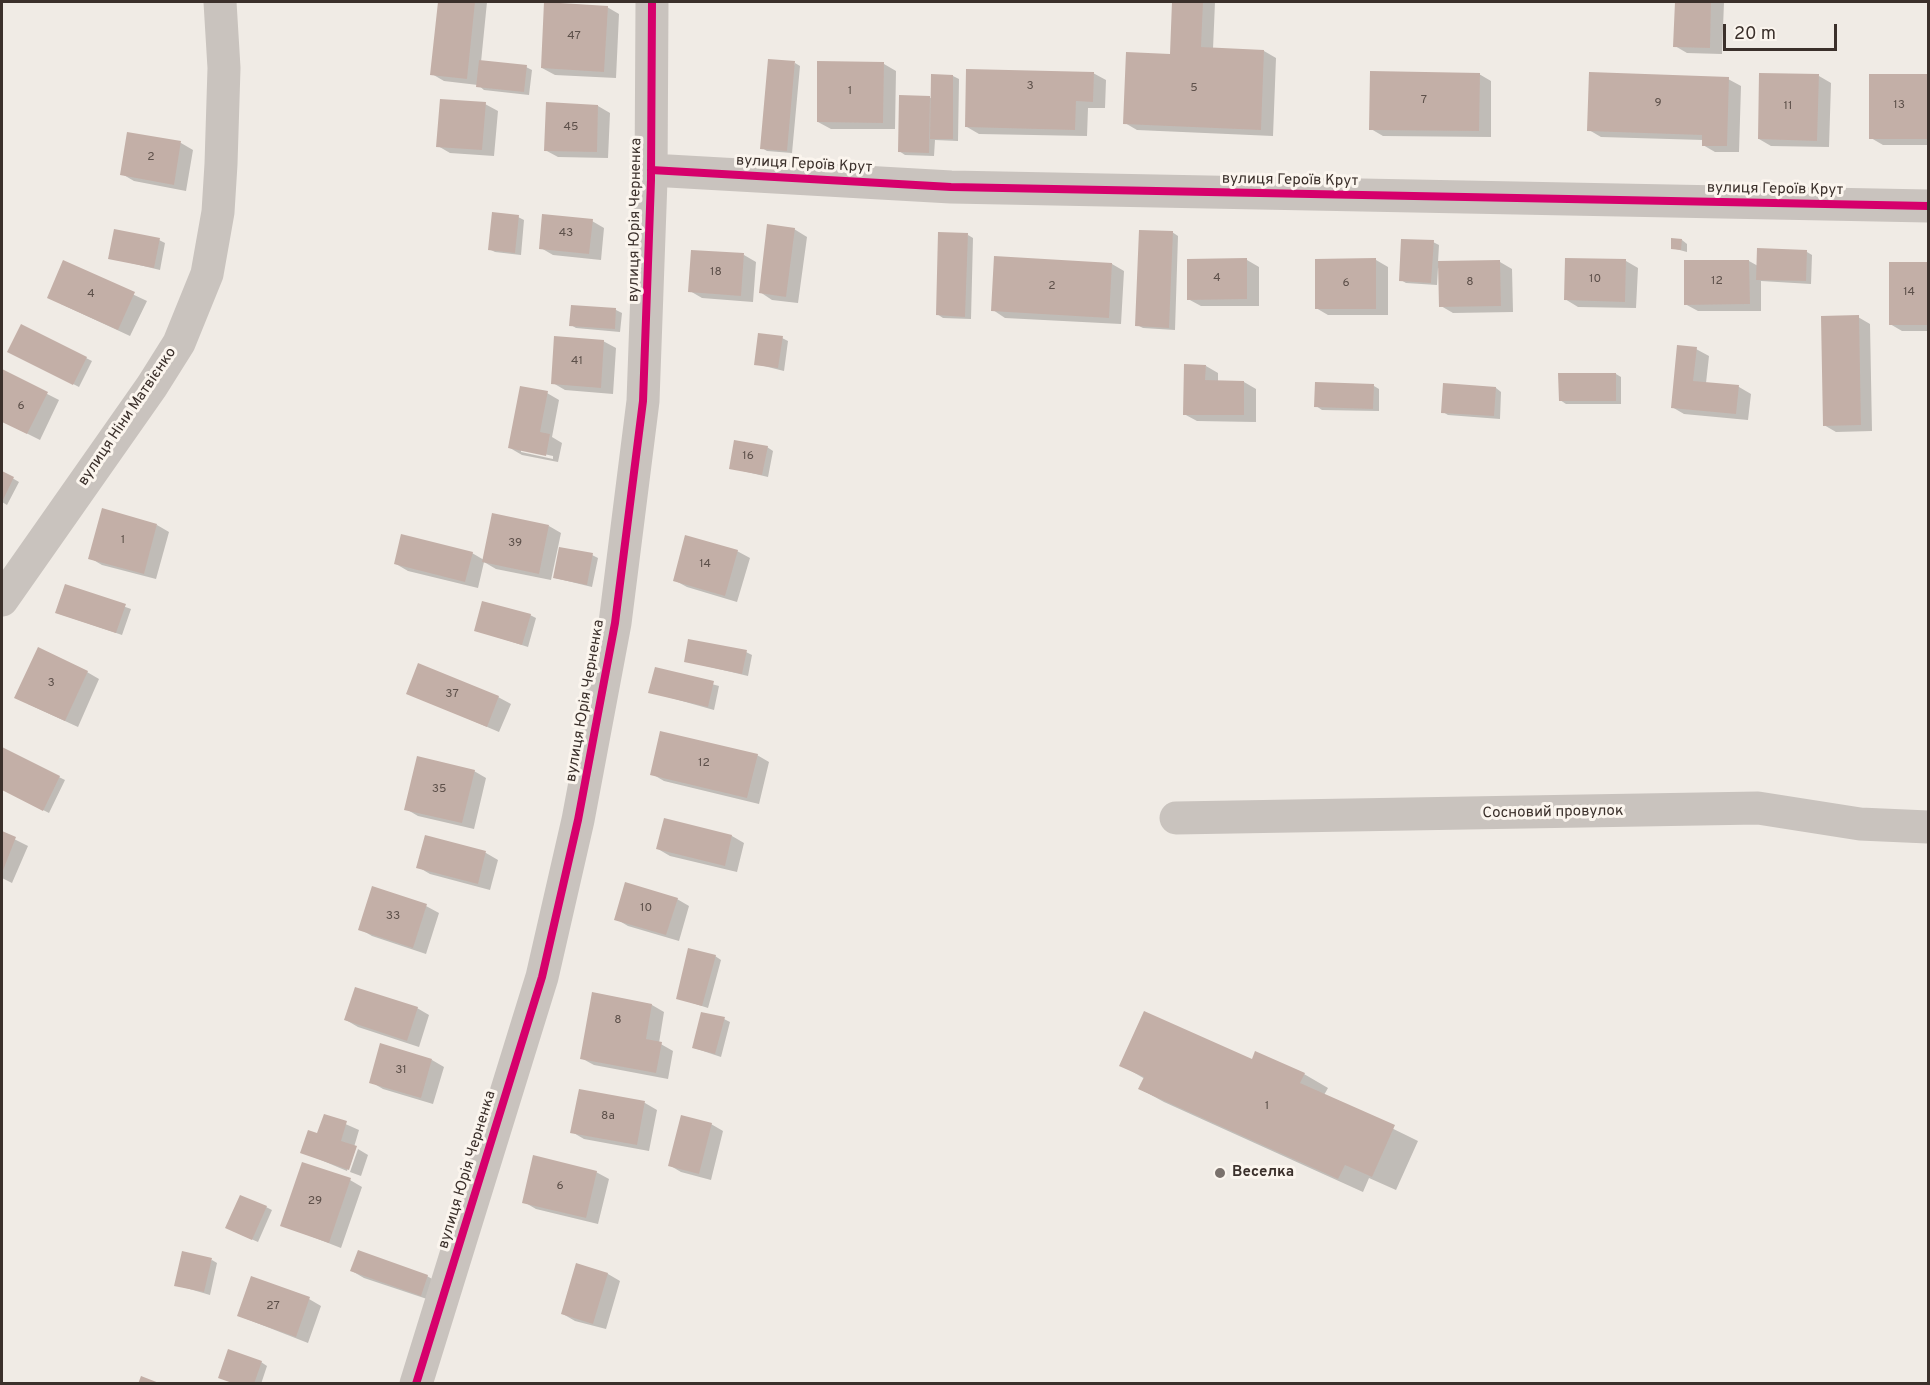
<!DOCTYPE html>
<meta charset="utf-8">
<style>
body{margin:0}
#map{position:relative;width:1930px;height:1385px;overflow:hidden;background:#f0ebe5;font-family:Overpass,sans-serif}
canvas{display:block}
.frame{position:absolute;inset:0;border:3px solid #3b302b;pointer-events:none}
.scale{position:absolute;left:1723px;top:24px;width:114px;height:27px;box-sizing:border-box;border:3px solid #3b302b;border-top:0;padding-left:8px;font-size:18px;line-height:21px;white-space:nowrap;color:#3b302b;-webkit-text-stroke:4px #fbf5ee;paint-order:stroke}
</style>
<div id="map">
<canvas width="1930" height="1385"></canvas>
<div class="frame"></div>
<div class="scale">20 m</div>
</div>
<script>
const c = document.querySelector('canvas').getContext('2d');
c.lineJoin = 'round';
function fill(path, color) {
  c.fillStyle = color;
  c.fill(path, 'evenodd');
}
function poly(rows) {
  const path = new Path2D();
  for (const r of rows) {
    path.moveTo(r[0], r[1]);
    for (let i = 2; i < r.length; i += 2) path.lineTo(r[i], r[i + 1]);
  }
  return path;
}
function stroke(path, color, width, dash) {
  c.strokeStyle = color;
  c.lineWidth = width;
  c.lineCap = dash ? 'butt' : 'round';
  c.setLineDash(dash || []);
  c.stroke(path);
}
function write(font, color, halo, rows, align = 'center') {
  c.font = font + ' Overpass,sans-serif';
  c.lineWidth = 6;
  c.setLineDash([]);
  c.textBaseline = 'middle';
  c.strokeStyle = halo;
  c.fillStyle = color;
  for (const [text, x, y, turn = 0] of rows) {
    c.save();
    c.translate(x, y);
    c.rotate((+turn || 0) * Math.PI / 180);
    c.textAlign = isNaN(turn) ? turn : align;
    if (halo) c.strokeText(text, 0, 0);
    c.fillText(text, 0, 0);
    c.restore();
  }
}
const shadow = poly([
 [439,2,487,2,481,62,526,67,532,70,529,95,484,90,478,85,444,81,432,74],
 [1174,2,1215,2,1213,49,1264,51,1276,58,1273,136,1137,130,1125,123,1171,55],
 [1676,2,1724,2,1722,54,1687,53,1675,46],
 [607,7,619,14,616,78,555,75,542,68],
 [795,63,800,66,792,153,767,151,762,148],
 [884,64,896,71,895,129,831,129,818,122],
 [1093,73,1106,80,1105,108,1088,108,1087,136,979,134,967,127],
 [1479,74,1491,81,1491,137,1383,136,1371,129],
 [1871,75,1928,75,1928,145,1883,145,1871,138],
 [932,76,953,76,959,79,958,141,935,140,934,156,905,155,899,151,900,96,932,98],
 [1819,76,1831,83,1829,147,1771,146,1759,139],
 [1728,79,1741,86,1739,152,1715,152,1703,145,1703,140,1601,137,1589,130],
 [485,104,498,111,494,156,450,153,438,146],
 [598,106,610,113,608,158,558,157,545,150],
 [128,134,181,143,193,150,186,191,134,181,122,174],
 [518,217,524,220,521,255,495,252,489,249],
 [592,221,604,228,601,260,553,255,541,248],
 [794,229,807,237,798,303,772,300,760,292],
 [1172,232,1178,236,1175,330,1143,328,1137,325],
 [968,235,973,238,971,319,943,318,937,314],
 [159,240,165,243,160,270,110,258],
 [1682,240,1687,244,1687,252,1672,248],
 [1433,242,1439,245,1438,262,1500,262,1512,269,1513,312,1453,313,1441,306,1440,268,1438,268,1437,285,1406,283,1401,280],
 [1807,252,1812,255,1811,284,1761,281,1761,311,1698,311,1685,304,1685,261,1749,261,1758,266],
 [744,255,756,262,753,302,702,298,690,291],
 [996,258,1112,264,1124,271,1121,324,1005,318,993,310],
 [1247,260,1259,267,1259,306,1201,306,1188,299],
 [1376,260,1388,267,1388,315,1328,315,1316,308],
 [1626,261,1638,268,1636,308,1578,307,1565,299],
 [64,262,147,301,130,336,61,304],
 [1890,263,1928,263,1928,331,1902,331,1890,324],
 [572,306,616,310,622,313,620,332,576,328,571,325],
 [1858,317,1870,324,1872,431,1836,432,1824,425],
 [782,338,788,341,784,371,756,364],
 [603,341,616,348,613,394,565,390,553,383],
 [1696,349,1709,356,1706,383,1739,387,1751,394,1748,420,1684,414,1672,407],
 [15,354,86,358,92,361,79,387],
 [1206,366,1218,373,1218,382,1244,382,1256,389,1256,422,1197,421,1184,414],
 [2,371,59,400,40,440,2,421],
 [1616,374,1621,377,1621,404,1566,404,1560,400],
 [1374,386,1379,389,1379,411,1322,410,1316,406],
 [1496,388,1501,392,1500,419,1448,415,1443,412],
 [547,393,559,400,552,437,562,443,558,462,522,455,510,448],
 [521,449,553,456,553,459,521,452],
 [767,447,773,451,768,477,730,468],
 [2,472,19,482,7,505,2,502],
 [157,525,169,532,156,579,102,565,90,558],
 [549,526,561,533,551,580,496,569,484,562,478,588,408,571,396,564,472,553,484,560],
 [737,551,750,558,737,602,687,587,674,580],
 [592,555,598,558,592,587,555,578],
 [66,586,131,609,122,635,57,613],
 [530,615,536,618,528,647,475,630],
 [746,652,752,655,748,676,685,661],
 [656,669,719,686,714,710,650,692],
 [87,672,99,679,78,727,28,704],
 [408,693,498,697,511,704,499,732],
 [2,749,65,780,49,813,2,789],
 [757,755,769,762,759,804,664,781,652,774],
 [474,771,486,778,474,829,418,816,406,809],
 [665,820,732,836,744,843,737,872,670,856,658,849],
 [2,833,28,846,12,883,2,878],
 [426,837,486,853,498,860,490,890,430,874,418,867],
 [373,888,426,906,439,913,426,954,372,936,360,929],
 [677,899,689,906,679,941,628,926,616,919],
 [715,956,721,960,708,1008,677,998],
 [593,994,652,1005,664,1012,659,1043,673,1051,668,1079,594,1065,581,1058],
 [417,1008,429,1015,419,1047,358,1027,346,1020],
 [724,1019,730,1022,721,1057,694,1048],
 [432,1060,444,1067,433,1104,383,1089,371,1082],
 [1252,1061,1304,1074,1328,1088,1324,1095,1418,1141,1396,1190,1369,1178,1363,1192,1164,1102,1140,1089,1145,1079,1121,1065],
 [580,1090,645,1103,657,1110,649,1151,584,1139,572,1132],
 [325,1115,359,1130,347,1171,302,1152,318,1135],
 [711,1124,723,1131,711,1180,681,1172,669,1165],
 [358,1149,368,1155,361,1176,350,1172],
 [596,1172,609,1179,598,1224,536,1209,524,1202],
 [350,1180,362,1187,341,1248,282,1225],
 [266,1207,272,1210,258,1242,233,1231],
 [212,1260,217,1263,210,1295,176,1285],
 [577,1265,608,1274,620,1281,606,1329,575,1321,563,1314],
 [352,1271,427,1276,439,1283,433,1301,364,1278],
 [309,1299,321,1306,308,1343,239,1316],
 [261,1362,267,1366,261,1384,235,1384]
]);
const building = poly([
 [438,2,475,2,467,79,430,75],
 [544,2,608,6,604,72,541,68],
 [1172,2,1203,2,1201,47,1264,50,1261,130,1123,124,1126,52,1170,54],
 [1675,2,1711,2,1710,48,1673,47],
 [768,59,795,61,787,151,760,149],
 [479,60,527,65,524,92,476,87],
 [817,61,884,62,883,123,817,122],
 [966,69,1094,72,1093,102,1076,101,1075,130,965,127],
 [1370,71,1480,73,1479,131,1369,130],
 [1589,72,1729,77,1727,146,1702,146,1702,135,1587,131],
 [1759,73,1819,74,1817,141,1758,139],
 [931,74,953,75,953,139,930,139],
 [1869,74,1928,74,1928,139,1869,139],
 [899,95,930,96,929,153,898,152],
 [440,99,486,102,482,150,436,147],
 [546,102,598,105,597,152,544,151],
 [127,132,181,141,174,185,120,175],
 [492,212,519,215,515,253,488,250],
 [542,214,593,219,589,254,539,249],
 [767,224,795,228,786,297,759,293],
 [114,229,160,238,154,268,108,259],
 [1139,230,1173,231,1169,328,1135,326],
 [938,232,968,233,965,317,936,315],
 [1671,238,1682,239,1681,250,1671,249],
 [1401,239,1434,240,1431,283,1399,281],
 [1757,248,1807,250,1806,281,1756,280],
 [691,250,744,253,741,296,688,292],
 [994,256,1112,263,1109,318,991,311],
 [1247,258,1247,299,1187,300,1187,259],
 [1376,258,1376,309,1315,309,1315,259],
 [1565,258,1626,259,1625,302,1564,300],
 [63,260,135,292,118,330,47,298],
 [1500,260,1501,306,1439,307,1438,261],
 [1684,260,1749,260,1750,304,1684,305],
 [1889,262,1928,262,1928,325,1889,325],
 [571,305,616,308,615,329,569,326],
 [1859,315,1861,425,1823,426,1821,316],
 [21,324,87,357,73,385,7,352],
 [758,333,783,336,778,368,754,365],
 [554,336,604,340,601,388,551,384],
 [1677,345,1697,347,1693,381,1739,385,1736,414,1671,408],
 [1184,364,1206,365,1205,380,1244,381,1244,415,1183,415],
 [2,369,48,392,27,434,2,422],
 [1558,373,1616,373,1616,401,1559,401],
 [1315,382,1374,384,1373,409,1314,407],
 [1443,383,1496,387,1494,416,1441,413],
 [520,386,548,391,540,432,550,434,546,456,508,448],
 [734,440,768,446,762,475,729,469],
 [2,471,14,477,2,502],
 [102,508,157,524,144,574,88,559],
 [492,513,549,525,539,574,482,562],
 [401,534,473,552,465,582,394,564],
 [685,535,738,550,725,596,673,581],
 [559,547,593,553,587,585,553,578],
 [65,584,126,604,116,633,55,613],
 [482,601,531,614,522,645,474,631],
 [688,639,747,650,742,674,684,662],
 [38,647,88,671,65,721,14,698],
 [418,663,499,696,487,727,406,694],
 [655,667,714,681,708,707,648,693],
 [660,731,758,754,747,798,650,775],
 [2,747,60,776,43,811,2,790],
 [417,756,475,770,462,823,404,810],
 [664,818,732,835,725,866,656,849],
 [2,831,16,837,2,873],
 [425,835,486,851,478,884,416,868],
 [625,882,678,898,666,935,614,920],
 [372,886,427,904,413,948,358,930],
 [688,948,716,955,702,1006,676,999],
 [355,987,418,1007,407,1041,344,1020],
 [592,992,652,1004,646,1039,662,1042,656,1073,580,1059],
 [1144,1011,1252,1059,1255,1051,1305,1073,1300,1083,1395,1125,1372,1177,1345,1165,1338,1179,1138,1089,1144,1077,1119,1066],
 [701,1012,725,1017,715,1054,692,1048],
 [380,1043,432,1059,421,1098,369,1083],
 [579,1089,645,1101,637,1145,570,1133],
 [324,1114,347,1121,341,1141,357,1146,349,1170,300,1153,308,1130,317,1133],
 [681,1115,712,1123,699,1174,668,1166],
 [533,1155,597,1171,586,1218,522,1203],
 [302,1162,351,1178,329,1243,280,1226],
 [240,1195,267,1206,252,1240,225,1228],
 [358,1250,428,1275,421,1296,350,1271],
 [182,1251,212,1258,204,1292,174,1286],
 [576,1263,608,1273,593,1324,561,1314],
 [251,1276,310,1297,296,1337,237,1316],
 [228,1349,262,1361,254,1384,235,1384,218,1378],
 [141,1376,159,1383,159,1384,138,1384]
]);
const minor = poly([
 [651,170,951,187,1928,206],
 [2,600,152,386,179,343,207,274,218,212,221,164,224,68,220,2],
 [1176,818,1758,808,1860,824,1928,827],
 [416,1384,542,977,578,820,615,623,643,401,651,180,652,2]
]);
const cycleway = poly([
 [651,170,951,187,1928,206],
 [416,1384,542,977,578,820,615,623,643,401,651,180,652,2]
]);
const markers = [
 [1220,1173,6,"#7a716c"]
];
const numberNames = [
 ["47",574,37],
 ["3",1030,87],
 ["5",1194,89],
 ["1",850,92],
 ["7",1424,101],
 ["9",1658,104],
 ["13",1899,106],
 ["11",1788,107],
 ["45",571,128],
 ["2",151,158],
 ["43",566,234],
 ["18",716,273],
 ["4",1217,279],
 ["10",1595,280],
 ["12",1717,282],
 ["8",1470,283],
 ["6",1346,284],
 ["2",1052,287],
 ["14",1909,293],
 ["4",91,295],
 ["41",577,362],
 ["6",21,407],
 ["16",748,457],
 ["1",123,541],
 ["39",515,544],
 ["14",705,565],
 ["3",51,684],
 ["37",452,695],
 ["12",704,764],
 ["35",439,790],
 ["10",646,909],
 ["33",393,917],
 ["8",618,1021],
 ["31",401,1071],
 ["1",1267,1107],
 ["8а",608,1117],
 ["6",560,1187],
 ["29",315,1202],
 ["27",273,1307]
];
const streetNames = [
 ["вулиця Героїв Крут",804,165,3],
 ["вулиця Героїв Крут",1290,181,1],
 ["вулиця Героїв Крут",1775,190,1],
 ["вулиця Юрія Черненка",636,220,-89],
 ["вулиця Ніни Матвієнко",128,417,-56],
 ["вулиця Юрія Черненка",586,701,-80],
 ["Сосновий провулок",1553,813,-1],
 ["вулиця Юрія Черненка",468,1170,-73]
];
const poiNames = [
 ["Веселка",1232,1173]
];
fill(shadow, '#0003');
fill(building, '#c3afa7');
stroke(minor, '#c9c3be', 33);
stroke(cycleway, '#d6006c', 8);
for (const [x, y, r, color] of markers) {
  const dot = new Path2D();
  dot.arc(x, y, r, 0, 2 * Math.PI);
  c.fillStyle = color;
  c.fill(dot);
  stroke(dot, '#fbf5ee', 2);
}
write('12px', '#5d504a', null, numberNames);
write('15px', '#3b302b', '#fbf5ee', streetNames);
write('bold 15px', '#3b302b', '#fbf5ee', poiNames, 'left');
</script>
